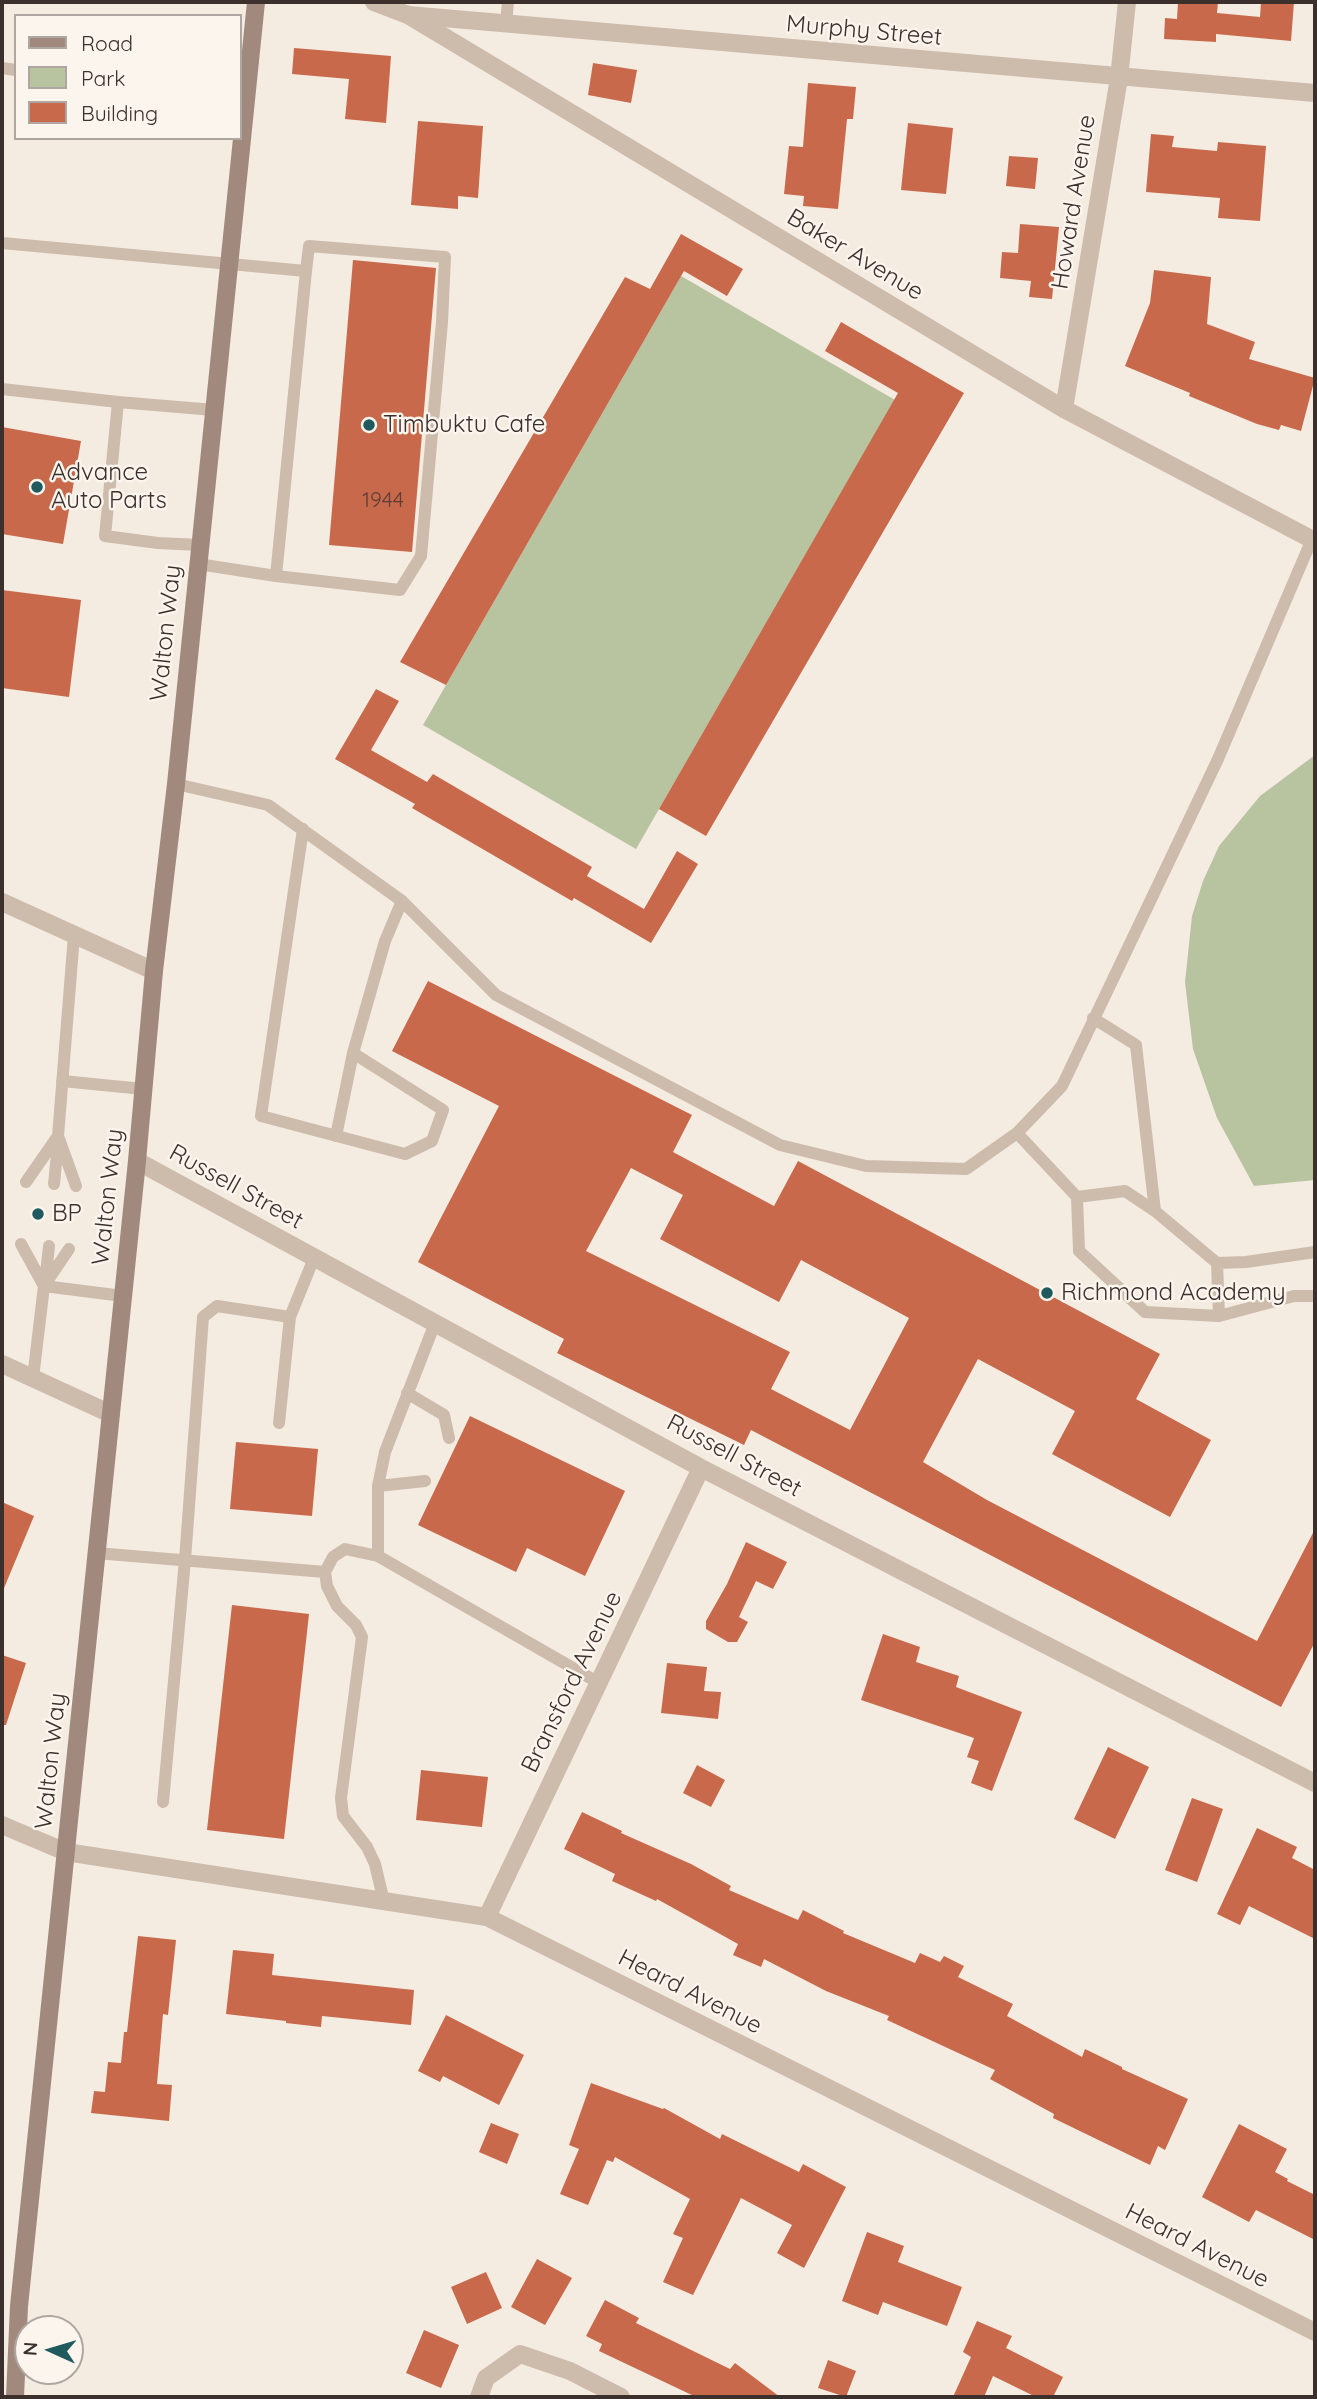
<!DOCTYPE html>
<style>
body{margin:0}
#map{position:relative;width:1317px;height:2399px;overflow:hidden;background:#f4ebe1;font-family:Quicksand,sans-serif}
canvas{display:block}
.frame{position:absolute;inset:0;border:4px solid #3b302b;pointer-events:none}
.legend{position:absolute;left:14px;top:14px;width:228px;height:126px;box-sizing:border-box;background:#fbf5ee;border:2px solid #aea6a0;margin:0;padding:9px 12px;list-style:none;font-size:21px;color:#3b302b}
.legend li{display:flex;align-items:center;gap:14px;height:35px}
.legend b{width:35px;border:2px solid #aea6a0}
.north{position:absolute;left:14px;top:2315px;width:70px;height:70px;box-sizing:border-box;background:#fbf5ee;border:2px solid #aea6a0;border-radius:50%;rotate:274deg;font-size:19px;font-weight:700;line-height:28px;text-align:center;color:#3b302b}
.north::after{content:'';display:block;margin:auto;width:24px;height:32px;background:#1f5a5e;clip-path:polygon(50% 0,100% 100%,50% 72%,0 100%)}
</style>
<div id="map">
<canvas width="1317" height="2399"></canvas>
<div class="frame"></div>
<ul class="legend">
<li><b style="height:9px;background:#a18a7d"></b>Road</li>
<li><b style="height:19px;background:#b8c4a0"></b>Park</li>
<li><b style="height:19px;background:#c8694b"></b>Building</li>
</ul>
<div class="north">N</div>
</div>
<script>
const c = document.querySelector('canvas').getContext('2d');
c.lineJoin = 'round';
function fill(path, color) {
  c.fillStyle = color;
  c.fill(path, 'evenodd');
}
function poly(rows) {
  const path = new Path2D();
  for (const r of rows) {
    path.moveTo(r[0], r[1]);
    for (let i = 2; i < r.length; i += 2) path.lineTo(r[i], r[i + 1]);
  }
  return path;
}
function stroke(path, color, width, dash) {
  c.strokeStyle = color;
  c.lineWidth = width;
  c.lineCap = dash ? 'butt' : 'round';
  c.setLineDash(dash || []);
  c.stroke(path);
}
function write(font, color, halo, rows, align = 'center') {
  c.font = font + ' Quicksand,sans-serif';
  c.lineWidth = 5;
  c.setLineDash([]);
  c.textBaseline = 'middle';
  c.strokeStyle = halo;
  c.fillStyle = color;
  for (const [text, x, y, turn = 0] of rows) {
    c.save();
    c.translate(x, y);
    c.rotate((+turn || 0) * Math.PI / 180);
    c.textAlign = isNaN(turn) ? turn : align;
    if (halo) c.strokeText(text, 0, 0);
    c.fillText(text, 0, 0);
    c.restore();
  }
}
const green = poly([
 [681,276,895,400,636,849,423,725],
 [1315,755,1315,1180,1254,1186,1217,1118,1193,1049,1185,982,1192,916,1203,881,1219,846,1260,796]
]);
const building = poly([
 [1178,2,1218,2,1217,13,1260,17,1261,2,1294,2,1291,41,1216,34,1216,42,1164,39,1165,18,1177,19],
 [294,48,391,56,386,123,345,119,349,79,292,74],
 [593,63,637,70,631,103,588,95],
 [808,83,856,87,853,119,847,119,838,209,803,206,804,196,784,194,789,146,803,147],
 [418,121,483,126,478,198,458,196,458,209,411,205],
 [908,123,953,128,946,194,901,190],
 [1151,134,1174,136,1172,147,1217,151,1218,142,1266,146,1260,221,1218,218,1220,198,1146,192],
 [1009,156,1038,158,1035,189,1006,186],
 [1020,224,1059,227,1052,299,1029,297,1031,281,1000,278,1002,252,1018,253],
 [681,234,743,269,727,296,684,271,446,685,400,662,625,277,650,289],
 [353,260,436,268,412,552,329,545],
 [1154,270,1211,277,1207,324,1255,342,1249,359,1315,378,1301,431,1281,425,1279,430,1257,424,1189,396,1190,393,1125,366,1150,303],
 [841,322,964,393,706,836,659,809,898,393,825,351],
 [2,427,81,441,63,544,2,534],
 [2,590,81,600,69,697,2,688],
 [376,689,399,701,371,750,427,782,433,774,592,867,587,876,644,909,677,851,698,864,651,943,574,898,572,901,412,808,415,804,335,759],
 [428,981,692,1115,673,1152,774,1206,798,1161,1160,1354,1136,1399,1211,1440,1170,1517,1052,1454,1075,1411,978,1359,923,1462,987,1500,1257,1641,1315,1529,1315,1642,1281,1707,751,1430,744,1445,557,1353,564,1339,418,1262,499,1106,392,1051],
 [631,1168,683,1195,660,1239,779,1302,801,1260,909,1318,850,1430,771,1389,790,1352,586,1251],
 [470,1416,625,1491,585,1576,527,1548,516,1572,418,1525],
 [236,1442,318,1449,312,1516,230,1509],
 [2,1502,34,1516,2,1593],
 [746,1542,787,1562,773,1589,756,1581,739,1617,748,1622,737,1642,728,1642,706,1629,706,1621,727,1584],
 [232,1605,309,1614,284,1839,207,1830],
 [883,1634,920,1647,916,1662,959,1676,956,1687,1022,1712,992,1791,971,1783,979,1761,967,1757,974,1738,861,1700],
 [2,1655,26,1663,6,1725,2,1725],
 [667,1663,707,1667,704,1691,721,1692,718,1719,661,1713],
 [1108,1747,1149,1767,1115,1839,1074,1819],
 [697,1765,725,1780,711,1807,683,1793],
 [421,1770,488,1777,482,1827,416,1820],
 [1192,1798,1223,1809,1197,1882,1165,1870],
 [582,1812,622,1831,621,1833,691,1864,731,1886,729,1890,798,1920,803,1910,844,1931,843,1933,915,1963,920,1953,940,1962,944,1956,964,1966,958,1977,1013,2004,1007,2016,1082,2057,1085,2049,1122,2067,1122,2069,1188,2099,1165,2150,1158,2146,1150,2165,1053,2118,1054,2114,990,2079,995,2070,887,2020,889,2016,826,1991,764,1959,761,1967,733,1955,738,1944,657,1899,656,1901,612,1881,615,1874,564,1849],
 [1257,1828,1297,1847,1292,1858,1315,1870,1315,1939,1249,1906,1240,1925,1217,1914],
 [138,1936,176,1940,168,2015,163,2014,157,2084,172,2085,169,2121,91,2113,94,2091,105,2092,108,2062,121,2063,124,2032,127,2032],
 [233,1950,274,1954,272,1975,414,1990,411,2025,322,2016,321,2027,286,2023,286,2021,226,2014],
 [446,2015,524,2055,499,2105,443,2076,440,2082,418,2071],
 [591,2083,663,2109,664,2108,720,2139,722,2134,799,2172,803,2164,846,2187,804,2268,777,2253,792,2225,741,2198,693,2295,663,2282,683,2238,673,2234,690,2199,615,2157,613,2162,607,2160,588,2205,560,2194,579,2149,569,2145],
 [491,2123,519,2134,507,2164,479,2152],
 [1239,2124,1287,2149,1275,2172,1288,2179,1287,2181,1315,2195,1315,2240,1256,2210,1249,2222,1202,2197],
 [867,2232,904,2246,898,2262,962,2287,947,2326,883,2302,878,2315,842,2301],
 [537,2259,572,2278,545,2325,511,2307],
 [486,2272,502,2308,467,2324,451,2287],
 [605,2300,639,2318,636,2323,730,2369,735,2363,780,2397,696,2397,599,2351,602,2344,586,2336],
 [977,2321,1012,2336,1006,2348,1063,2377,1053,2397,1036,2397,993,2376,984,2397,953,2397,971,2357,963,2352],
 [424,2330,459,2345,441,2388,406,2373],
 [828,2360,856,2371,846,2397,818,2388]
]);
const service = poly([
 [506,24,508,2],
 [2,68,16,70],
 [2,243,306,271,309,246,445,257,442,322,421,556,400,590,276,576,198,564],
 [2,389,118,402],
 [200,545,158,543,105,536,118,402,214,410],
 [276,576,306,271],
 [176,784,268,805,402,901,496,995,780,1145,866,1166,966,1169,1017,1133,1062,1086,1218,759,1312,539],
 [303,829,261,1116,405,1154,432,1141,443,1110,353,1053,385,941,402,901],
 [1093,1018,1136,1045,1155,1211],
 [62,1081,143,1089],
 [1017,1133,1077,1197,1079,1251,1145,1312,1219,1316,1294,1296,1315,1296],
 [58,1136,76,1186],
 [336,1136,353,1053],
 [26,1182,58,1136,74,935],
 [54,1184,58,1143],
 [1077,1197,1125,1191,1155,1211,1217,1263,1246,1262,1315,1252],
 [21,1244,44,1286,33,1378],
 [1217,1263,1219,1316],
 [45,1283,49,1246],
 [44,1286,123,1296],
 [44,1286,69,1249],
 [290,1317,314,1258],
 [407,1393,444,1415,449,1438],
 [378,1486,425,1481],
 [96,1553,325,1572],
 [378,1556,599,1683],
 [163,1802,185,1560,203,1317,217,1306,290,1317,279,1423],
 [384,1902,375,1864,367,1847,343,1816,341,1798,362,1637,356,1625,337,1606,327,1586,325,1572,333,1557,345,1549,378,1556,378,1486,385,1452,435,1323]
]);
const minor = poly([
 [408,15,1315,93],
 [1064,409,1119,78,1127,2],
 [2,902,154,971],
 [137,1161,701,1468,1315,1783],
 [2,1364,111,1414],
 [2,1825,66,1852],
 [487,1917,701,1468],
 [479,2397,486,2378,520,2354,570,2371,621,2397]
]);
const tertiary = poly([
 [374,2,408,15,1064,409,1315,541],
 [66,1852,487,1917,1315,2332]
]);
const secondary = poly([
 [15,2397,19,2306,137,1161,154,971,176,784,256,2]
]);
const markers = [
 [369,425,7,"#1f5a5e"],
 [37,487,7,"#1f5a5e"],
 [38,1214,7,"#1f5a5e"],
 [1047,1293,7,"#1f5a5e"]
];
const numberNames = [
 ["1944",383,501]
];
const streetNames = [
 ["Murphy Street",864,31,5],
 ["Howard Avenue",1074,202,-81],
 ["Baker Avenue",855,255,31],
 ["Walton Way",166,633,-84],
 ["Russell Street",236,1187,29],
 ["Walton Way",108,1197,-84],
 ["Russell Street",734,1456,28],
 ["Bransford Avenue",572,1682,-64],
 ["Walton Way",51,1761,-84],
 ["Heard Avenue",690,1992,27],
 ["Heard Avenue",1197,2246,27]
];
const poiNames = [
 ["Timbuktu Cafe",383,425],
 ["Advance",51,473],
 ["Auto Parts",51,501],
 ["BP",52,1214],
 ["Richmond Academy",1061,1293]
];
fill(green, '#b8c4a0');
fill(building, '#c8694b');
stroke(service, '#cdbbac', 12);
stroke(minor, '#cdbbac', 18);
stroke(tertiary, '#cdbbac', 18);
stroke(secondary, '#a18a7d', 18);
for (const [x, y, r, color] of markers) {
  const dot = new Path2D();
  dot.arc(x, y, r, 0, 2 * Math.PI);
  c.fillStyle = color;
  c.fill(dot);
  stroke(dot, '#fbf5ee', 2.5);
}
write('21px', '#5e3e33', null, numberNames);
write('24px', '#3b302b', '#fbf5ee', streetNames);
write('24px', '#3b302b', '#fbf5ee', poiNames, 'left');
</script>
